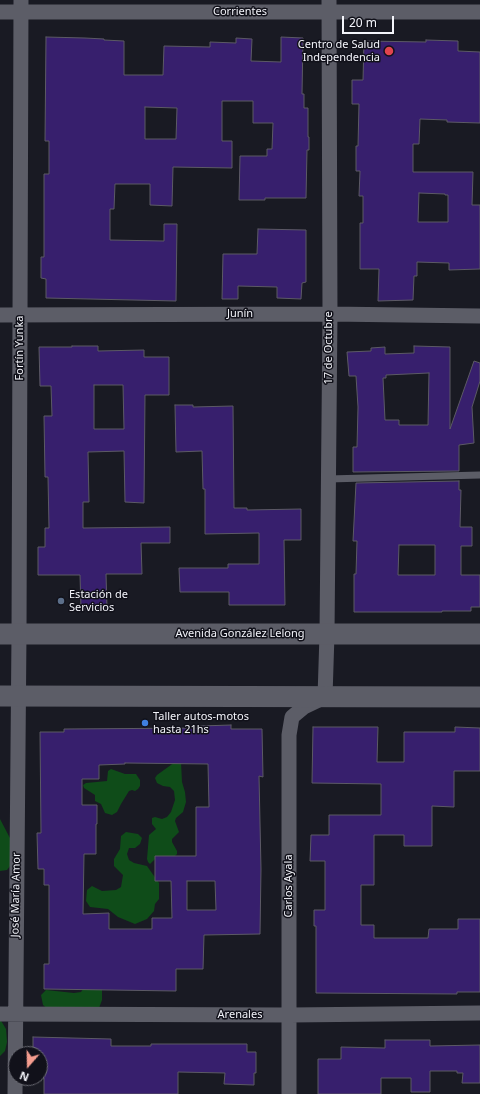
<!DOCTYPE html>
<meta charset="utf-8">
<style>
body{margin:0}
#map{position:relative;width:480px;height:1094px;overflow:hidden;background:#191a23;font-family:"Noto Sans",sans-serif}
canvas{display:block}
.north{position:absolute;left:8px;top:1046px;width:40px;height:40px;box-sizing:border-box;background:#11111a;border:1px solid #6b6c74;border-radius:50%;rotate:200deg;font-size:11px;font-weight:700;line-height:16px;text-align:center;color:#f3f4fa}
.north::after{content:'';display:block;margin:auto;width:14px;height:18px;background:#f59d8f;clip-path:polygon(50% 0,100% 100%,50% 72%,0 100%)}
.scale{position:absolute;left:342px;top:16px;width:52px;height:18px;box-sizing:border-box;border:2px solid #f3f4fa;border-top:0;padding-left:5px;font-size:12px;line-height:14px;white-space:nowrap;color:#f3f4fa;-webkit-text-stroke:3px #11111a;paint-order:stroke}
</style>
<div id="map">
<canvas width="480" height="1094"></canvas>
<div class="north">N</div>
<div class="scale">20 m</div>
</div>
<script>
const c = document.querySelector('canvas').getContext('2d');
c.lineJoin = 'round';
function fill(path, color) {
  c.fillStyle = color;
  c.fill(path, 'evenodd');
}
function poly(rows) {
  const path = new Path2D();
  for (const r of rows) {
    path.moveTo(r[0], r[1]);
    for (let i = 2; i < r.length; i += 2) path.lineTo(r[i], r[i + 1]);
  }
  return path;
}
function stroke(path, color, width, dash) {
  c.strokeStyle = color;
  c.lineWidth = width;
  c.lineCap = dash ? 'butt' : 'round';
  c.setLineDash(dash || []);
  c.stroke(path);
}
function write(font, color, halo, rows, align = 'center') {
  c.font = font + ' "Noto Sans",sans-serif';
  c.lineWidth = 3;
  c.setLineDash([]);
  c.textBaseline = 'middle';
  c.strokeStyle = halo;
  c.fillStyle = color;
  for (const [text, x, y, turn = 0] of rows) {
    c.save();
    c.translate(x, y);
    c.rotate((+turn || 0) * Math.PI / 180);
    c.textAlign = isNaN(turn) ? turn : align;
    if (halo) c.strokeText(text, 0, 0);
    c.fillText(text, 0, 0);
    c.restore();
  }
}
const forest = poly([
 [175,762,181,762,182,782,185,792,186,802,183,812,176,818,175,821,179,832,172,839,172,842,177,851,177,854,175,856,156,858,150,864,148,862,147,859,149,835,156,829,152,824,152,818,155,817,162,819,167,817,171,812,175,800,174,791,170,787,163,786,157,783,155,778,157,775],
 [111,769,125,774,136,774,140,780,140,786,138,789,135,791,132,790,129,791,121,804,117,812,112,815,105,813,101,804,95,801,95,795,84,788,83,785,86,783,107,781,108,771],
 [0,819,11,840,17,857,7,870,0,871],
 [126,832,138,834,142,838,140,844,135,848,129,848,127,854,129,860,134,863,147,866,159,883,159,899,155,904,154,911,147,919,135,924,118,917,108,909,90,907,86,901,87,890,92,886,102,891,116,890,121,887,123,875,114,866,114,859,120,849,121,836],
 [102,982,102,1000,99,1008,51,1012,43,1005,41,995,46,990,74,993,81,992,85,986],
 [0,1019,6,1029,7,1042,5,1051,0,1056]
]);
const building = poly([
 [46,37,85,38,104,39,104,40,124,41,124,75,163,75,164,46,210,47,210,42,236,43,236,38,252,39,251,61,281,62,281,37,303,38,302,94,304,94,304,108,308,108,308,137,309,137,309,150,307,150,306,198,265,198,265,200,239,200,240,156,267,156,267,149,272,149,273,123,253,123,253,101,222,101,222,141,232,141,232,168,173,167,172,206,150,205,150,184,115,184,114,209,110,209,110,240,164,241,164,224,177,224,176,301,46,298,46,279,41,278,41,257,44,257,44,174,49,174,49,141,45,141,46,37],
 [145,107,177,108,176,139,145,139,145,107],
 [426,40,458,41,458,51,480,52,480,123,447,122,447,120,420,119,419,144,413,144,413,172,473,172,472,205,480,205,480,269,449,270,449,263,417,262,417,276,414,276,413,300,378,301,379,269,360,269,360,223,363,223,363,196,359,196,360,171,356,171,356,146,358,146,359,104,352,104,352,80,363,80,364,41,426,42,426,40],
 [419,193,445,194,445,195,448,195,448,222,418,222,419,193],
 [258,229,306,230,306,282,302,283,301,299,277,298,277,287,238,286,238,299,222,299,223,254,257,254,258,229],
 [72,346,98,346,98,351,144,350,144,357,169,357,169,395,145,395,144,503,125,502,124,451,88,452,89,502,83,502,83,528,170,527,170,543,141,543,142,574,106,574,107,608,81,609,80,575,38,575,38,547,45,547,45,528,49,528,48,477,45,477,44,416,52,416,51,386,40,386,39,347,72,347,72,346],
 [94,385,123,385,124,429,94,429,94,385],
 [414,346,450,347,450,429,474,361,480,363,480,381,472,407,474,443,459,445,459,471,353,472,353,447,357,447,358,407,356,376,349,376,347,352,371,351,371,348,385,347,385,354,414,353,414,346],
 [429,373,428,425,399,425,399,420,385,420,383,378,386,378,386,375,429,373],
 [175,405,193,405,193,407,233,406,234,508,247,508,247,510,301,509,301,540,284,540,285,605,229,605,229,592,180,592,179,568,228,568,228,564,259,564,259,533,205,534,205,489,203,489,202,451,176,452,175,405],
 [459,481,459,490,461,490,460,527,472,527,472,546,461,546,461,575,480,575,480,607,471,607,471,611,442,611,442,612,354,612,354,574,356,574,357,541,353,541,356,483,459,481],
 [399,545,435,545,435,575,398,575,399,545],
 [231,725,231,729,262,729,263,777,259,776,261,869,260,934,204,935,203,969,176,969,176,991,44,989,44,964,49,964,49,885,44,885,44,869,38,869,37,833,41,833,40,732,64,732,64,729,200,728,200,726,231,725],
 [125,763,208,764,209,807,196,807,196,856,155,856,155,881,171,881,172,918,152,918,152,929,109,929,109,913,83,914,84,854,96,854,96,824,97,824,97,805,82,805,82,779,99,779,99,765,125,764,125,763],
 [187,881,215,881,216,910,187,910,187,881],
 [313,727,378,727,377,762,404,762,404,732,455,732,455,727,480,728,480,771,454,771,454,807,432,806,432,846,404,846,404,835,374,835,374,885,361,885,361,925,374,925,374,938,428,938,429,929,458,929,458,919,480,919,480,992,457,992,457,994,316,993,316,926,314,926,314,910,325,910,325,861,310,861,311,835,329,835,329,815,381,815,381,784,312,783,313,727],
 [33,1037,111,1039,111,1046,151,1046,151,1044,247,1044,247,1052,256,1052,256,1073,254,1073,254,1085,224,1084,225,1073,178,1072,178,1094,44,1094,44,1078,36,1078,40,1078,40,1054,33,1054,33,1037],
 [385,1040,430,1040,430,1046,480,1045,480,1083,462,1083,463,1073,457,1073,457,1071,430,1071,430,1092,411,1092,411,1078,381,1078,381,1094,318,1094,318,1059,341,1059,341,1047,385,1048,385,1040]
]);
const service = poly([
 [328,479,480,475]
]);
const minor = poly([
 [0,12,480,12],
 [0,315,330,314,480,316],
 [0,1014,290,1015,480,1013],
 [15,1094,19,634,21,0],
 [289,1094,289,735,292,717,304,707,325,697,327,634,330,314,329,0]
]);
const secondary = poly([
 [0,634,480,634],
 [0,696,480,697]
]);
const markers = [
 [389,51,5,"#e0444e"],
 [61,601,4,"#5c6f8a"],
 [145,723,4,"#3f7fe0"]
];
const streetNames = [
 ["Corrientes",240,12],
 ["Junín",240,314],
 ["Fortín Yunka",20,348,-90],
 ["17 de Octubre",329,348,-90],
 ["Avenida González Lelong",240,634],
 ["Carlos Ayala",289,886,-90],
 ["José María Amor",16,895,-89],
 ["Arenales",240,1015]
];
const poiNames = [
 ["Centro de Salud",380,45,"right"],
 ["Independencia",380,58,"right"],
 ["Estación de",69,595],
 ["Servicios",69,608],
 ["Taller autos-motos",153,717],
 ["hasta 21hs",153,730]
];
fill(forest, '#0f4c19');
fill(building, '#371f6d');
stroke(building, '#5c5a65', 1);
stroke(service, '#5c5d67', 7);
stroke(minor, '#5c5d67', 15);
stroke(secondary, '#5c5d67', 21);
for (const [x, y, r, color] of markers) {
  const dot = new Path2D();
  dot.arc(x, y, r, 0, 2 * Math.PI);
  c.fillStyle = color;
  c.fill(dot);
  stroke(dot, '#11111a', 1.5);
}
write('11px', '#f3f4fa', '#11111a', streetNames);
write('11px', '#f3f4fa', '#11111a', poiNames, 'left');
</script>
